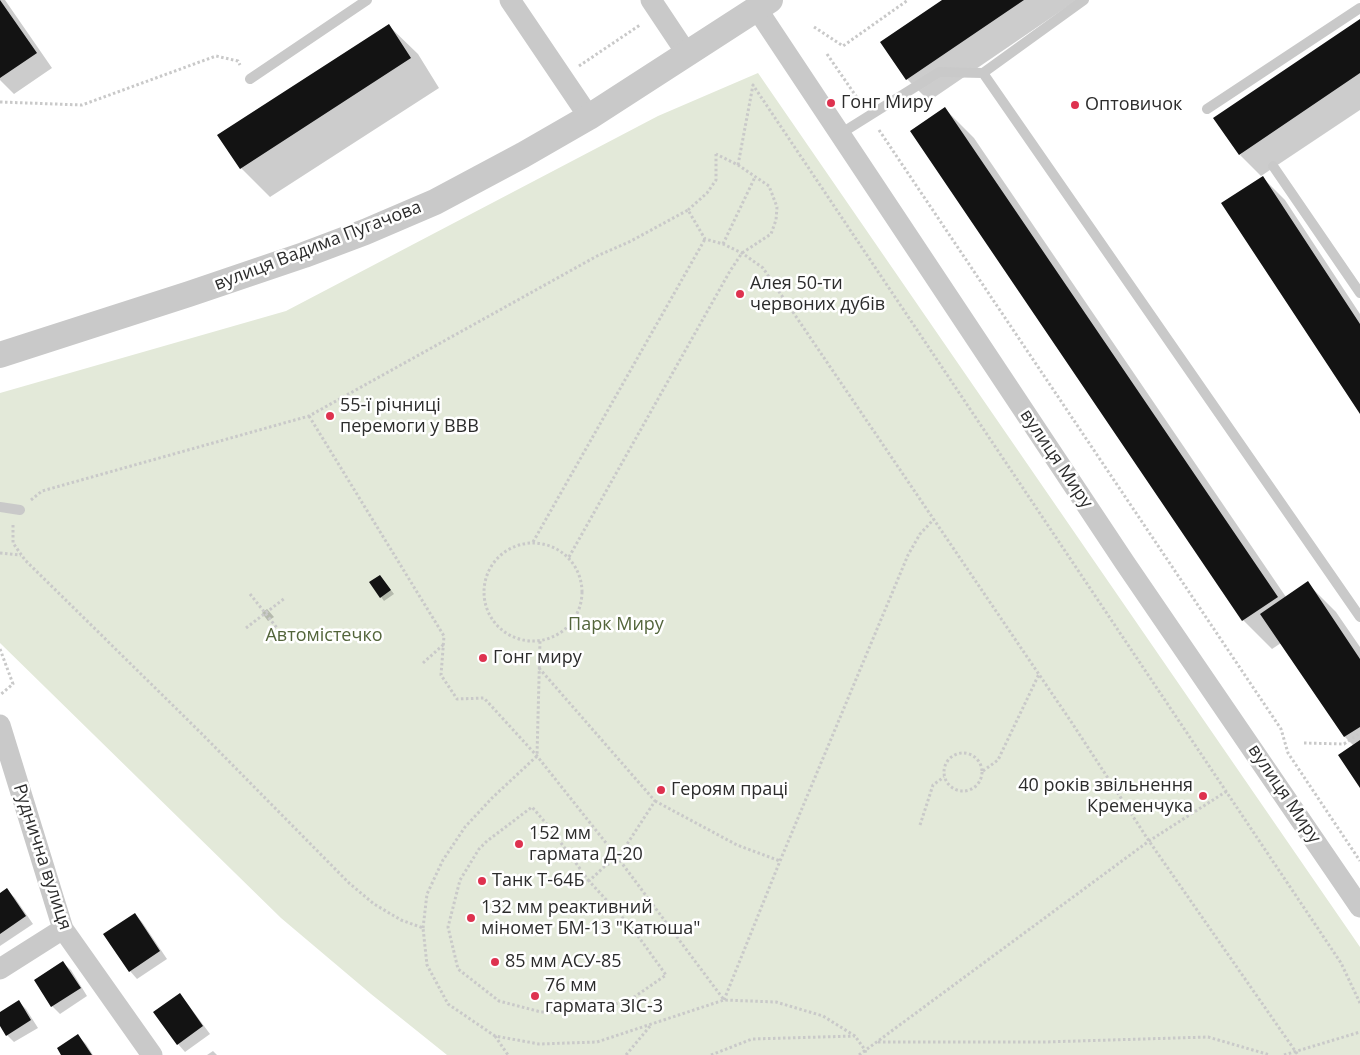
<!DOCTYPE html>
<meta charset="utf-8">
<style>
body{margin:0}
canvas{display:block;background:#fff}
</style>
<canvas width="1360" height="1055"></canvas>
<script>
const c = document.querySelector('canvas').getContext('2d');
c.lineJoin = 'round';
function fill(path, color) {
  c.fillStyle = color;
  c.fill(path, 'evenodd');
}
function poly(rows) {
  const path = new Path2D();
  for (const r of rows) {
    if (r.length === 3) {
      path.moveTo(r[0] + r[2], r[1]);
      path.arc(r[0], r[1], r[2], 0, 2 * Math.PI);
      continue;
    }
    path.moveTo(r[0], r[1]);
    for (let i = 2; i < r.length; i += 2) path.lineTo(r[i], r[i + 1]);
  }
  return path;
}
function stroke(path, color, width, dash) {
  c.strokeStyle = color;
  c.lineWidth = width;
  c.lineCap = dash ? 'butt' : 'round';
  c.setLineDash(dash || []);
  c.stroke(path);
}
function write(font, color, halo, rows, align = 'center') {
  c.font = font + ' "Open Sans",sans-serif';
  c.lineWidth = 5;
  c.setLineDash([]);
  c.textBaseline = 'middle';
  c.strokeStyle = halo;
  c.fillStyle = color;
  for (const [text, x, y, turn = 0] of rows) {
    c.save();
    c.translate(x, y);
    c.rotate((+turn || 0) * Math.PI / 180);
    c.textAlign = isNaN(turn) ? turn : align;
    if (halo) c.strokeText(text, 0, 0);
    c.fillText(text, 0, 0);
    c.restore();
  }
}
const green = poly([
 [758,73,1360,947,1360,1055,447,1055,371,994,281,918,0,643,0,393,286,311,658,116]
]);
const shadow = poly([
 [0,0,5,0,52,68,14,94,0,80],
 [944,0,1077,0,929,101,907,79,882,42],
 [1360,20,1360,110,1261,176,1285,200,1360,314,1360,412,1263,178,1240,155],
 [388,25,418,54,439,88,270,197,241,168],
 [945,109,974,138,1286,597,1307,583,1336,612,1360,647,1360,786,1354,746,1345,737,1281,643,1272,649,1243,620],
 [380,576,394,594,384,601,381,597],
 [267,609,274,617,268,621,262,613],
 [7,890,15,898,33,924,0,946,0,895],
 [135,914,142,922,167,959,137,979,130,971],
 [63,963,71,970,87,996,60,1014,52,1006,35,980],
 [179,995,187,1003,210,1034,185,1052,178,1044],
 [19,1002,26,1009,38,1028,14,1042,7,1035,0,1024,0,1013],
 [78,1036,86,1044,93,1055,62,1055],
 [213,1051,217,1055,207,1055]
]);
const building = poly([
 [0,0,37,53,0,78],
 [942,0,1024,0,906,80,880,42],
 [1360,19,1360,73,1239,155,1213,118],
 [389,24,411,58,240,169,217,135],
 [945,107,1278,597,1242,621,910,131],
 [1263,176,1360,324,1360,414,1221,203],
 [380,575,391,590,380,598,369,582],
 [1308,581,1360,659,1360,727,1344,737,1260,614],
 [1360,740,1360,788,1338,755],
 [7,888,26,916,0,934,0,893],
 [135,913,160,951,129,972,103,934],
 [63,961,81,988,51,1007,34,980],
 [180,993,203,1026,177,1045,153,1012],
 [19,1000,31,1020,6,1036,0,1026,0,1012],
 [78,1034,92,1055,61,1055,57,1048]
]);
const path = poly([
 [814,27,843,46,908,0],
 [827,54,860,102],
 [579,66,640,25],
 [0,102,82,105,216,56,238,61,240,65],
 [879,130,1281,729,1288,753,1360,861],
 [738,165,753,85,1341,963,1360,1003],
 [688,210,707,193,716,180,716,154],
 [723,244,755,177],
 [309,416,444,636,441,675,457,699,484,698,537,756,618,858,724,1000],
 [31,500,42,491,309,416,597,256,631,241,688,210,705,239,723,244,742,253,763,268,1072,723,1149,841,1298,1055],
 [13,525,13,543,25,560,200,732,349,883,374,904,401,920,423,928,427,965,448,1004,495,1036,539,1044,597,1042,724,1000,776,1002,823,1016,855,1036,865,1050,866,1055],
 [533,542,705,239],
 [533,592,49],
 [0,553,21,555],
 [569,557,730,271,742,253,771,234,776,220,777,207,769,186,738,165,716,154],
 [250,594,281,633],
 [246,628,285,598],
 [0,649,13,684,0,695],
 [423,663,443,645],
 [539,668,655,801,618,858,604,867,589,881,633,929,666,975,630,1000,586,1012,541,1012,499,1001,458,969,448,927,460,880,479,849,487,841,532,807,550,828,589,881],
 [1304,743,1344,744,1360,733],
 [963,772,19],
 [983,771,998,760,1039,674],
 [655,801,737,845,780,861],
 [920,825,933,785,944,777],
 [423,928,427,894,443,860,465,827,492,798,537,756,540,641],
 [724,1000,780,861,908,555,920,534,934,519],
 [495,1036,508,1055],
 [878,1042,1045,1042,1208,1037,1270,1055],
 [626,1055,651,1025],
 [711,1055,752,1039,855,1036],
 [859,1055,1149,841,1227,791],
 [1284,1055,1360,1032]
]);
const service = poly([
 [983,73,1084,0],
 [250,79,367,0],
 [1207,109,1360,8],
 [840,134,939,72,983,73,1360,617],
 [1273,166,1360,293],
 [0,507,20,510]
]);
const minor = poly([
 [510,0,589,117],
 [651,0,687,54],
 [757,9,1125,563,1360,907],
 [0,725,63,929,152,1055],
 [0,969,63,929]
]);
const tertiary = poly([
 [0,355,189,294,304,255,365,232,435,202,523,155,589,117,770,0]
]);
const markers = [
 [831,103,5,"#de324f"],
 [1075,105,5,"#de324f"],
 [740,294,5,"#de324f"],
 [330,416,5,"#de324f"],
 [483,658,5,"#de324f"],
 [661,790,5,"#de324f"],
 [1203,796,5,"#de324f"],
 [519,844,5,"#de324f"],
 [482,881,5,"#de324f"],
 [471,918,5,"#de324f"],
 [495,962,5,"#de324f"],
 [535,996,5,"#de324f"]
];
const poiNames = [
 ["Гонг Миру",841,103],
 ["Оптовичок",1085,105],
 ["Алея 50-ти",750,284],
 ["червоних дубів",750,305],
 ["55-ї річниці",340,406],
 ["перемоги у ВВВ",340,427],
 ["Гонг миру",493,658],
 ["40 рокiв звiльнення",1193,786,"right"],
 ["Кременчука",1193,807,"right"],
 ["Героям працi",671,790],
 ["152 мм",529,834],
 ["гармата Д-20",529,855],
 ["Танк Т-64Б",492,881],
 ["132 мм реактивний",481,908],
 ["міномет БМ-13 \"Катюша\"",481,929],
 ["85 мм АСУ-85",505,962],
 ["76 мм",545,986],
 ["гармата ЗІС-3",545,1007]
];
const streetNames = [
 ["вулиця Вадима Пугачова",318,246,-21],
 ["вулиця Миру",1056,459,56],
 ["вулиця Миру",1284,794,56],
 ["Руднична вулиця",42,857,72]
];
const parkNames = [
 ["Парк Миру",616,625],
 ["Автомістечко",324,636]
];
fill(green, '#e3e9d9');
fill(shadow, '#0003');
fill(building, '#131313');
stroke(path, '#c9c9c9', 3, [2.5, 2.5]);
stroke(service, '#c9c9c9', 10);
stroke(minor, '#c9c9c9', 21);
stroke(tertiary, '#c9c9c9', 26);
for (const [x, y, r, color] of markers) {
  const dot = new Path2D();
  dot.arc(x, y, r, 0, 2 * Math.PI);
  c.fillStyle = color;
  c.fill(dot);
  stroke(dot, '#fff', 2);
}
write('18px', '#2c2c2c', '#fff', poiNames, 'left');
write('18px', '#2c2c2c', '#fff', streetNames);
write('18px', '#53653b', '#fff', parkNames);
</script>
